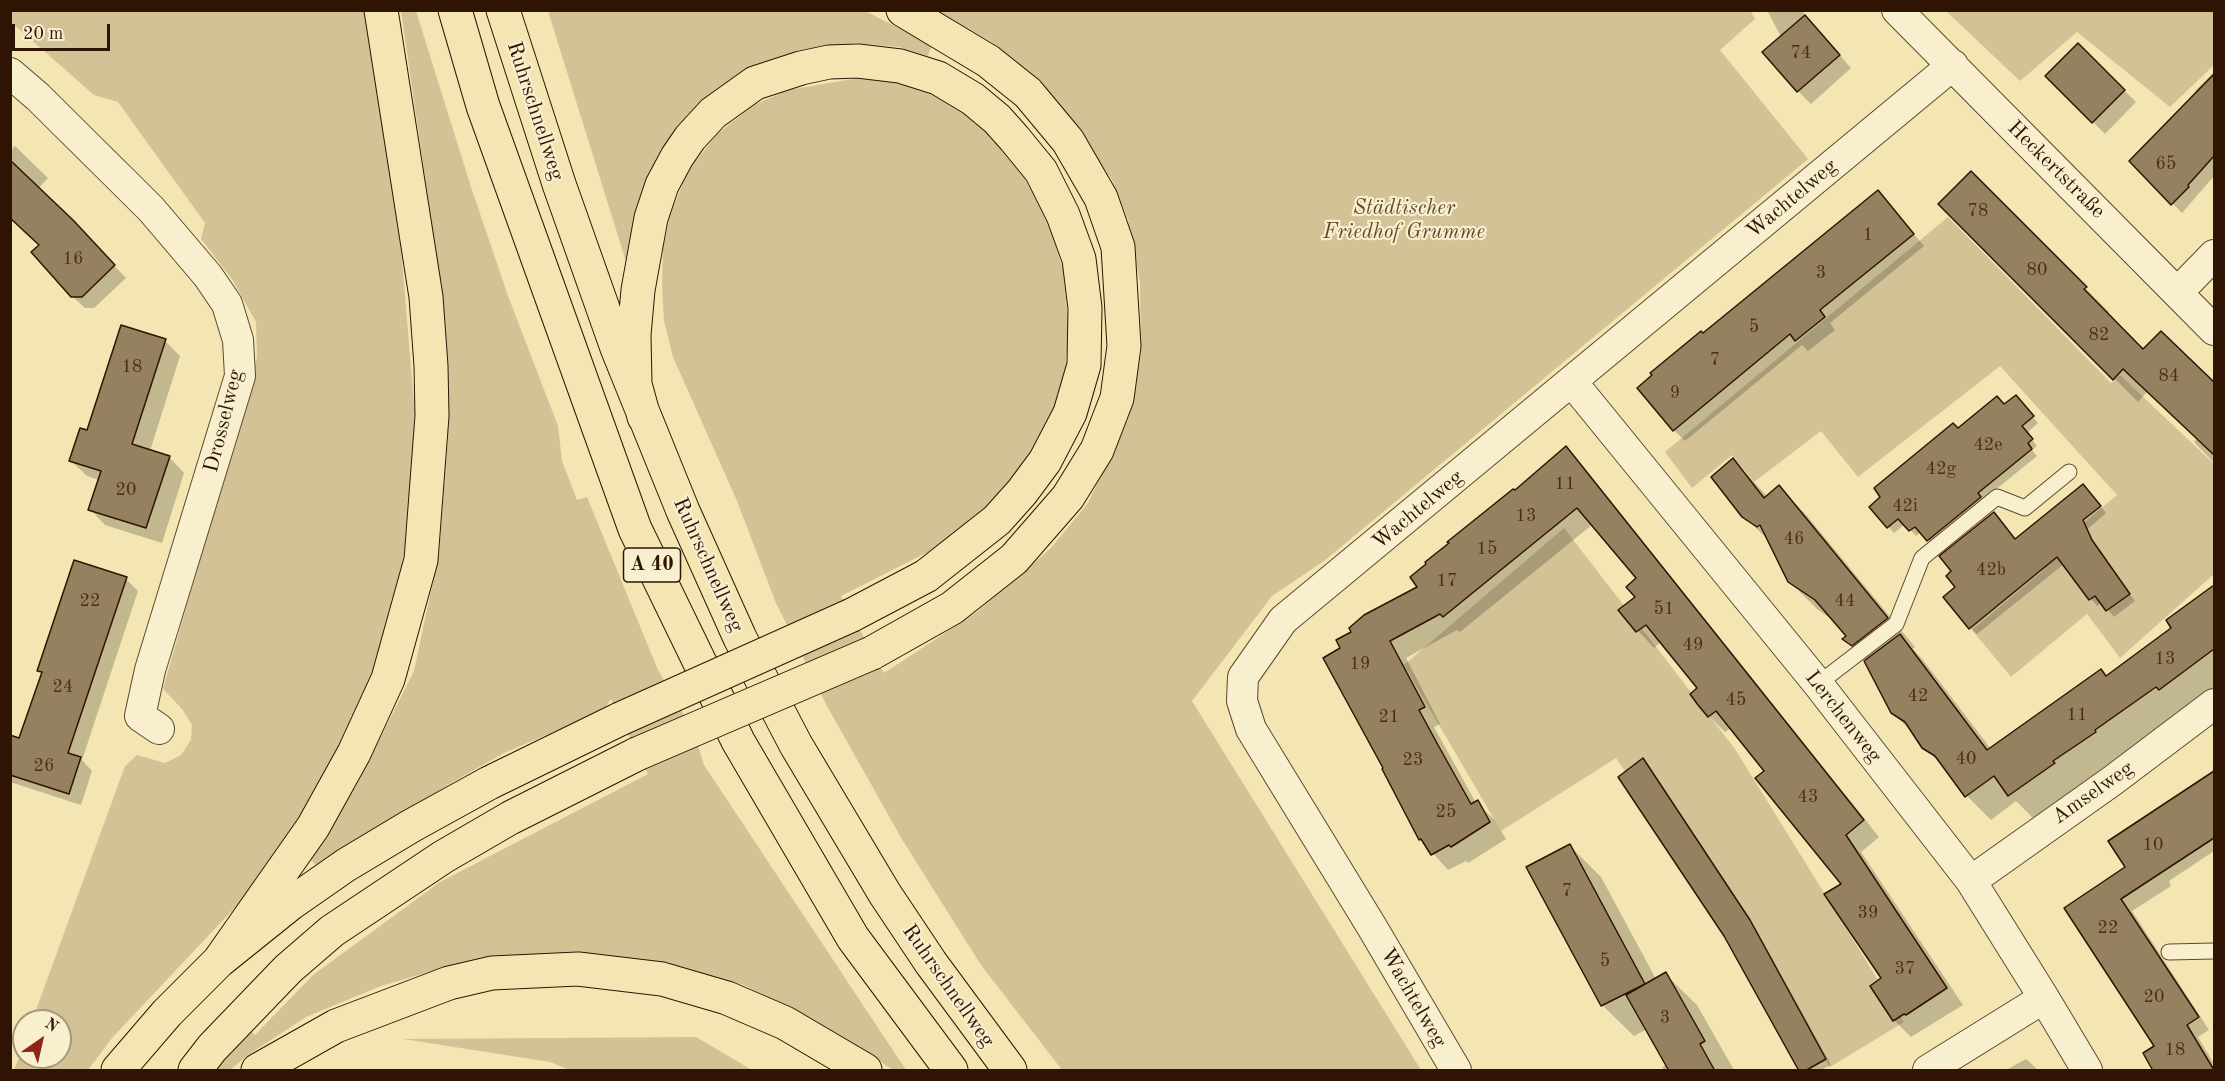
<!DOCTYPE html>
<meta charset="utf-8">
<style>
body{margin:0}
#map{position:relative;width:2225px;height:1081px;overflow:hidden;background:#f3e6b3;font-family:"Old Standard TT",serif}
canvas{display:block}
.frame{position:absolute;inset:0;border:12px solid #2f1403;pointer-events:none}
.north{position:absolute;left:12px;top:1009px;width:60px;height:60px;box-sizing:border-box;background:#f7efce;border:2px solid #a7977d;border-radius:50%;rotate:34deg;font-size:16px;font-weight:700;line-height:24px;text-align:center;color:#2f1403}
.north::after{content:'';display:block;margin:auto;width:21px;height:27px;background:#8f2418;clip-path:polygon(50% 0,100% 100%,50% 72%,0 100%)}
.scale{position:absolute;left:12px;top:24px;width:98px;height:27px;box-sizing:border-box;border:3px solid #2f1403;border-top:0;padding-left:8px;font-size:18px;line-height:21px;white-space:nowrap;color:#2f1403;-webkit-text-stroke:4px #f7efce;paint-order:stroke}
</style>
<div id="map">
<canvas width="2225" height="1081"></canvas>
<div class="frame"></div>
<div class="north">N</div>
<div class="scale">20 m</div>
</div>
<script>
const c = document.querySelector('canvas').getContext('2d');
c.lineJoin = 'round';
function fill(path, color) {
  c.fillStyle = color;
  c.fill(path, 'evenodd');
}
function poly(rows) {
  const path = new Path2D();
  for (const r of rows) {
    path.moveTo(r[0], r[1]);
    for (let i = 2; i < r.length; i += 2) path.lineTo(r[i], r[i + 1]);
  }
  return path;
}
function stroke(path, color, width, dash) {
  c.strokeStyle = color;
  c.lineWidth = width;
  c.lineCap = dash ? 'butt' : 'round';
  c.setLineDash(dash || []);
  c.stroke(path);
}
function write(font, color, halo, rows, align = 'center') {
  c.font = font + ' "Old Standard TT",serif';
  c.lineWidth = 4.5;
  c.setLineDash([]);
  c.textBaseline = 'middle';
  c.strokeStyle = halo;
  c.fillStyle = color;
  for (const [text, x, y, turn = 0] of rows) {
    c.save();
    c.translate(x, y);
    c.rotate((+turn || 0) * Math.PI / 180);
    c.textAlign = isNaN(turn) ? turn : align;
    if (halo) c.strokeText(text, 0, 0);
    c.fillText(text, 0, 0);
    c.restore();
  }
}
const green = poly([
 [11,10,365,11,399,224,415,415,411,514,397,594,372,675,357,716,303,817,267,867,241,901,112,1038,88,1070,14,1070,24,1044,24,1057,60,1057,60,1021,32,1021,125,766,137,755,165,763,181,755,191,740,192,725,182,709,163,689,257,357,256,322,232,279,201,239,205,223,118,102,94,95,11,22],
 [1750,10,1755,19,1720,50,1808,159,1324,561,1272,596,1192,701,1421,1070,1062,1070,981,965,903,841,827,706,776,603,737,501,673,357,664,321,662,285,663,249,670,215,687,173,717,134,754,105,788,90,859,78,905,84,944,99,988,131,1020,170,1047,217,1063,270,1069,329,1065,373,1051,418,1033,454,1007,487,979,516,942,545,841,596,884,673,977,612,1050,549,1088,503,1128,419,1141,355,1140,282,1128,220,1112,180,1062,107,1036,79,992,42,938,11],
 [401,11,416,11,471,187,508,296,558,426,562,461,577,500,587,497,658,670,693,730,704,765,906,1070,893,1070,841,1036,744,985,693,971,628,958,574,953,521,955,460,963,381,986,306,1017,248,1055,230,1070,215,1070,250,1030,255,1035,313,975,440,882,648,774,611,699,603,711,504,753,451,783,319,868,310,859,357,784,414,671,439,553,448,435,448,366,431,219],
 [548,11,865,11,932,45,928,56,899,47,855,43,807,49,751,70,678,128,657,159,644,194,628,268],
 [1946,11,2214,11,2214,65,2170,107,2077,32,2020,81],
 [1948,217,2111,383,2120,375,2214,464,2214,574,2120,658,2087,614,2011,677,1972,630,2045,569,2038,561,2117,495,2000,366,1858,477,1821,431,1754,482,1732,455,1692,488,1665,452],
 [1564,528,1735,749,1904,1022,1830,1067,1616,758,1501,831,1404,665],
 [696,1037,752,1070,570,1070,550,1062,403,1039]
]);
const shadow = poly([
 [1767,10,1801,10,1851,68,1811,104,1798,91,1781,37],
 [2078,45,2136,102,2105,134,2047,76],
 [2214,72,2214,176,2182,213,2131,161,2197,94,2195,91],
 [15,146,48,178,38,189,84,234,126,278,94,308,85,308,72,296,41,245,10,217,10,151],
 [1971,173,2109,312,2107,314,2143,351,2161,333,2214,384,2214,463,2194,442,2197,439,2147,392,2138,402,1940,204],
 [1878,192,1924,246,1830,323,1835,330,1808,351,1802,345,1685,441,1674,430,1703,335],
 [165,341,180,356,150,451,169,457,184,473,162,543,105,525,90,509,99,480,87,476,71,461,87,432],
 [2021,403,2038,423,2027,433,2037,446,2032,450,2037,456,1983,500,1934,546,1921,532,1916,536,1905,524,1894,533,1871,507,1958,430,2005,406],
 [1565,448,1582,465,1879,837,1861,852,1963,1005,1911,1037,1894,1020,1872,986,1884,979,1843,884,1766,771,1731,728,1725,732,1709,716,1700,688,1662,641,1654,648,1620,611,1637,597,1638,578,1593,524,1460,632,1457,630,1406,658,1440,724,1434,727,1454,763,1476,803,1494,819,1506,839,1468,863,1466,861,1448,870,1420,839,1342,649,1419,587,1515,492],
 [1733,460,1768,497,1779,487,1807,516,1915,647,1913,649,1923,660,1991,749,2107,677,2173,628,2168,621,2214,587,2214,691,2184,713,2181,710,2034,819,2016,801,1991,820,1967,796,1948,771,1924,747,1916,736,1892,712,1866,661,1844,639,1848,636,1836,622,1818,610,1789,581,1771,543,1744,516],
 [2089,493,2106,513,2084,532,2135,601,2114,617,2102,602,2097,606,2091,599,2064,564,1977,634,1970,628,2016,540],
 [75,562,126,579,138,591,82,760,92,771,81,805,10,782,10,736,20,740,43,674,39,670],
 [1648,766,1755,927,1831,1065,1821,1070,1800,1070],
 [2214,773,2214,851,2169,881,2171,886,2132,911,2209,1030,2198,1037,2214,1064,2214,1070,2155,1070,2156,1047,2066,908,2127,868,2110,842],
 [1570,846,1601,877,1656,979,1665,974,1697,1005,1734,1070,1664,1070,1662,1067,1667,1065,1647,1029,1634,1036,1602,1005],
 [2026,1059,2038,1070,2006,1070]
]);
const building = poly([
 [1805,15,1840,55,1797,92,1762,52,1805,15],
 [2078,43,2125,90,2092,123,2045,76,2078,43],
 [2214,74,2214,156,2188,185,2189,187,2171,205,2129,161,2214,74],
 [10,160,73,220,115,265,82,297,71,297,31,252,39,245,10,218,10,160],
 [1971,171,2087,287,2084,289,2143,349,2161,331,2214,382,2214,455,2123,369,2113,380,1938,204,1971,171],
 [1878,190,1914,234,1820,310,1825,317,1795,341,1790,334,1673,431,1637,388,1652,375,1650,373,1701,331,1703,333,1878,190],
 [121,325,166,339,132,444,170,456,146,528,88,510,101,471,69,461,80,428,87,430,121,325],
 [2016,395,2034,416,2022,426,2033,439,2028,443,2032,449,1978,493,1981,497,1927,541,1915,527,1909,531,1898,519,1887,528,1869,507,1880,497,1874,488,1953,423,1958,428,1997,396,2004,404,2016,395],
 [1566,446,1864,820,1846,835,1947,988,1906,1015,1904,1014,1893,1021,1870,986,1881,978,1824,894,1841,884,1755,778,1764,771,1716,711,1708,717,1698,705,1690,694,1697,688,1646,625,1636,632,1618,610,1635,597,1626,587,1636,578,1577,508,1443,617,1440,614,1390,641,1425,707,1419,710,1438,745,1471,804,1478,800,1490,822,1451,847,1449,845,1431,855,1421,839,1419,840,1382,769,1383,768,1323,658,1340,648,1336,640,1351,632,1349,628,1364,615,1417,587,1410,577,1426,564,1425,562,1449,543,1447,542,1513,489,1515,490,1566,446],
 [1733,458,1764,498,1779,485,1888,618,1852,646,1842,639,1846,636,1815,600,1788,582,1760,525,1757,527,1742,517,1711,477,1733,458],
 [2083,484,2101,506,2083,520,2092,540,2130,594,2106,611,2095,596,2089,600,2057,557,1969,629,1943,597,1955,587,1946,576,1951,571,1939,556,1994,512,2015,539,2083,484],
 [74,560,127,577,68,753,81,757,69,794,10,775,10,735,19,738,42,672,37,671,74,560],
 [2214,585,2214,649,2159,690,2156,687,2095,730,2096,732,2053,761,2055,763,2008,796,1994,776,1965,797,1935,756,1922,748,1905,722,1891,713,1864,661,1900,634,1987,750,2101,669,2106,676,2171,628,2166,620,2214,585],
 [1643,758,1750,920,1826,1059,1805,1071,1799,1071,1724,936,1618,777,1643,758],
 [2214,771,2214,838,2121,899,2199,1017,2187,1025,2214,1070,2153,1071,2143,1053,2154,1046,2064,908,2125,867,2108,841,2214,771],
 [1570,844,1645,984,1601,1006,1526,867,1570,844],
 [1666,972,1705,1041,1700,1044,1715,1071,1669,1071,1626,995,1666,972]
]);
const service = poly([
 [1818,684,1896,624,1922,558,1997,497,2025,508,2069,472],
 [2169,952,2214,951]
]);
const minor = poly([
 [1897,10,2214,330],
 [10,73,38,97,151,209,208,276,227,304,238,340,240,376,150,670,140,716,159,729],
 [2178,292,2214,255],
 [1572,382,1818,684,1971,881,2044,998,2087,1070],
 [1971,881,2112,781,2214,704],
 [1456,1070,1372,927,1251,729,1242,701,1243,677,1283,620,1953,65],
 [1928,1070,2044,998]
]);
const motorway = poly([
 [455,10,483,106,635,529,738,741,853,938,951,1070],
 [503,10,559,184,617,348,683,511,740,638,796,745,885,894,931,963,1010,1070],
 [644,417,635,384,634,335,638,290,651,218,662,185,677,157,690,138,713,113,755,83,801,68,829,62,858,61,900,66,938,78,973,99,997,119,1014,138,1041,171,1063,215,1079,259,1085,308,1084,365,1070,413,1045,461,1022,492,997,520,926,576,852,615],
 [872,653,952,608,1014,559,1068,497,1097,450,1117,398,1124,346,1118,247,1101,198,1068,141,1028,93,988,61,903,10],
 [219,961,313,827,354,753,388,679,421,560,432,416,431,366,426,297,381,10],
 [118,1070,167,1013,219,961,290,904,346,865,411,826,489,783,620,719],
 [195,1070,212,1048,288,969,332,931,443,857,510,818,637,754],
 [258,1070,336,1026,449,983,492,973,578,969,662,979,727,998,785,1023,865,1070]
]);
const motorwayBridge = poly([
 [620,719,852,615],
 [637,754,872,653]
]);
const numberNames = [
 ["74",1801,53],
 ["65",2166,164],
 ["78",1978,211],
 ["1",1868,235],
 ["16",73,259],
 ["80",2037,270],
 ["3",1821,273],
 ["5",1754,327],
 ["82",2099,335],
 ["7",1715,360],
 ["18",132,367],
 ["84",2169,376],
 ["9",1675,393],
 ["42e",1988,445],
 ["42g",1941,469],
 ["11",1565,484],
 ["20",126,490],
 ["42i",1905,506],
 ["13",1526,516],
 ["46",1794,539],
 ["15",1487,549],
 ["42b",1991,570],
 ["17",1447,581],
 ["22",90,601],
 ["44",1845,601],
 ["51",1664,609],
 ["49",1693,645],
 ["13",2165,659],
 ["19",1360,664],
 ["24",63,687],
 ["42",1918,696],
 ["45",1736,700],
 ["11",2077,715],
 ["21",1389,717],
 ["40",1966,759],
 ["23",1413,760],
 ["26",44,766],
 ["43",1808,797],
 ["25",1446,812],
 ["10",2153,845],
 ["7",1567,891],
 ["39",1868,913],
 ["22",2108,928],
 ["5",1605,961],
 ["37",1905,969],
 ["20",2154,997],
 ["3",1665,1018],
 ["18",2175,1050]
];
const shields = [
 [652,565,57]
];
const shieldNames = [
 ["A 40",652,565]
];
const streetNames = [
 ["Ruhrschnellweg",535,111,72],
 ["Heckertstraße",2056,170,45],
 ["Wachtelweg",1792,199,-40],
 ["Drosselweg",224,421,-76],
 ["Wachtelweg",1418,510,-40],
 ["Ruhrschnellweg",708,565,66],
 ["Lerchenweg",1843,717,52],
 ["Amselweg",2093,793,-35],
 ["Ruhrschnellweg",948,986,55],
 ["Wachtelweg",1413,998,60]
];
const parkNames = [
 ["Städtischer",1404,208],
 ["Friedhof Grumme",1404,232]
];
fill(green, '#d2c295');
fill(shadow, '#0003');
fill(building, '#95815f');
stroke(building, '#2f1403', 1.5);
stroke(service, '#60482f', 17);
stroke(minor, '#60482f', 32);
stroke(motorway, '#2f1403', 35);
stroke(service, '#f7efce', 15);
stroke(minor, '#f7efce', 30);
stroke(motorway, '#f3e6b3', 33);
stroke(motorwayBridge, '#2f1403', 35, []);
stroke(motorwayBridge, '#f3e6b3', 33);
write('18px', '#482f1a', null, numberNames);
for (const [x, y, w] of shields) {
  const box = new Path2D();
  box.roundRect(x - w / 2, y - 17, w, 34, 4.5);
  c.fillStyle = '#f7efce';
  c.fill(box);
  stroke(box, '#2f1403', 1.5);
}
write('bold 20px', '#2f1403', null, shieldNames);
write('21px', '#2f1403', '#f7efce', streetNames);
write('italic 21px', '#60482f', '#f7efce', parkNames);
</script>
